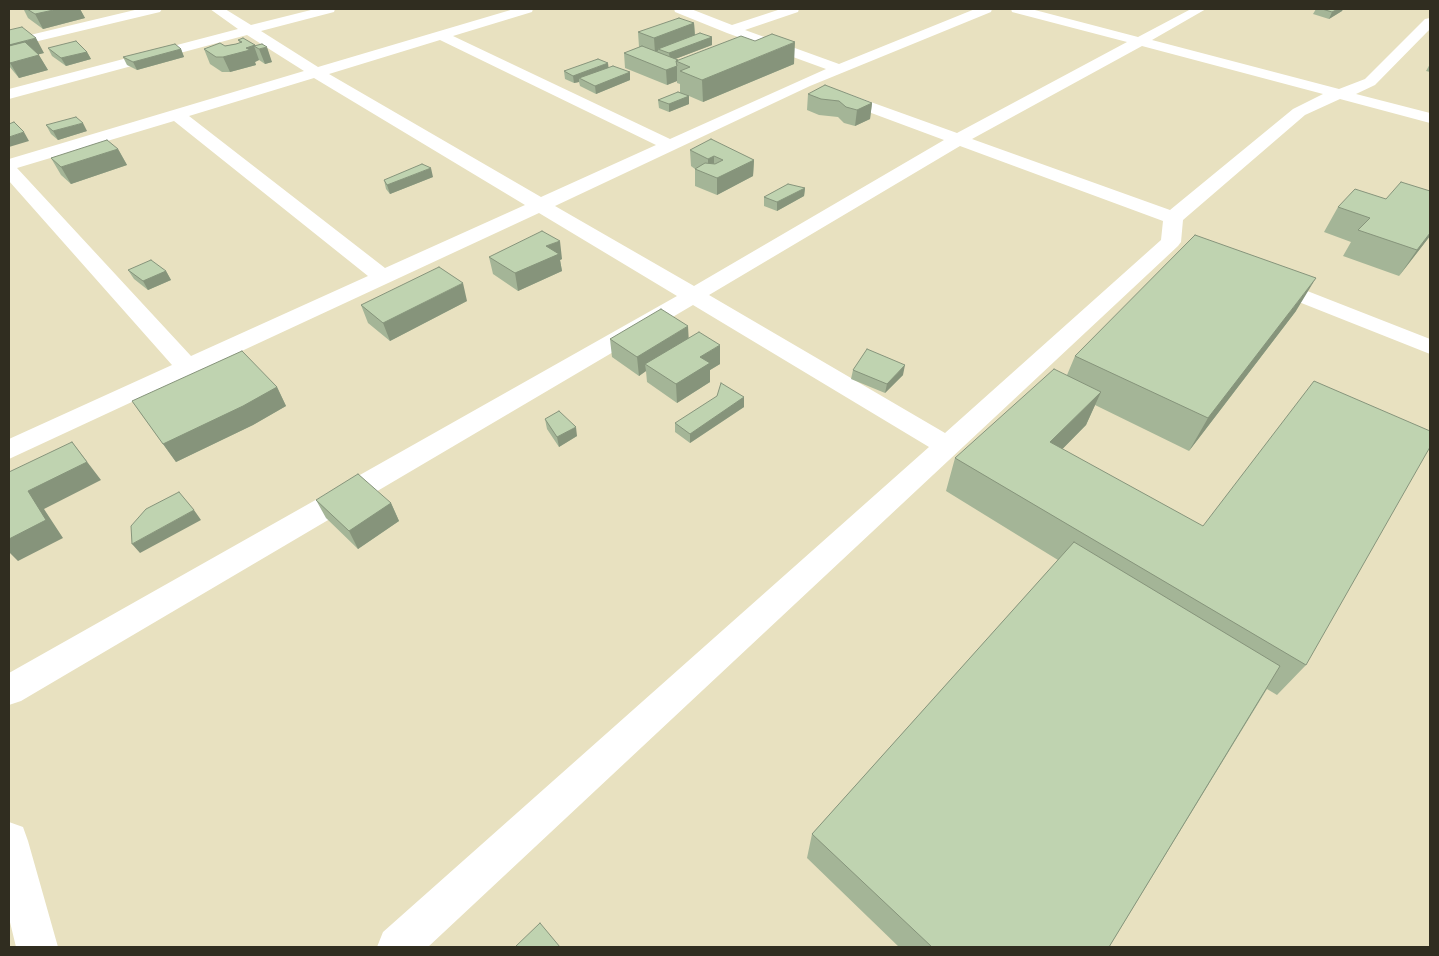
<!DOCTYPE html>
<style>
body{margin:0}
#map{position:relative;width:1439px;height:956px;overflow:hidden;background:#e8e1c0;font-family:"Sofia Sans Condensed",sans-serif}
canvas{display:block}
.frame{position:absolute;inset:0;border:10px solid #302d20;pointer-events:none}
</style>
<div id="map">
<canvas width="1439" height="956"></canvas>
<div class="frame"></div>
</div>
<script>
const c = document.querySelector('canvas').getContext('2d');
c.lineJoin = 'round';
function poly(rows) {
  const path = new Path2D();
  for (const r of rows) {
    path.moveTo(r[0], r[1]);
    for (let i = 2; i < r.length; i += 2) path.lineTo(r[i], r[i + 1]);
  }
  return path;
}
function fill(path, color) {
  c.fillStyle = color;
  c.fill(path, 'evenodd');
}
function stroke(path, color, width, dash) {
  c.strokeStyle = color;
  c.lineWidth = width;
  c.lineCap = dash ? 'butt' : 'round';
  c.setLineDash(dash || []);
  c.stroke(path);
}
const minor = poly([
 [139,9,162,9,160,12,9,48,9,40,139,9],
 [210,9,225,9,251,25,315,9,335,9,334,12,261,31,318,67,514,9,533,9,532,12,453,36,670,139,826,69,727,33,675,12,674,9,691,9,732,25,781,9,799,9,798,12,745,30,839,64,975,9,992,9,991,12,810,86,555,206,694,286,944,140,831,98,829,95,831,92,843,92,957,133,1127,42,1012,12,1011,9,1031,9,1138,37,1191,9,1206,9,1152,40,1339,89,1365,79,1425,19,1430,18,1430,29,1375,85,1356,94,1430,113,1430,123,1340,99,1305,115,1183,220,1181,242,1178,246,428,947,377,947,383,932,929,447,693,305,21,701,9,705,9,673,677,296,539,213,9,459,9,439,172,365,9,181,9,159,304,71,247,35,9,99,9,89,238,29,210,9],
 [440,40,656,145,541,197,329,74,440,40],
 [1142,46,1323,94,1293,109,1170,210,972,139,1142,46],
 [314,78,525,205,385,268,189,116,314,78],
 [174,121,368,276,191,356,17,168,174,121],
 [960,146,1163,221,1161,240,945,433,709,295,960,146],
 [1269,276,1430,339,1430,354,1261,287,1258,282,1261,277,1269,276],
 [9,822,23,827,28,841,58,947,16,947,9,918,9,822]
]);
const wall = poly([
 [21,9,80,9,85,18,43,29,28,18,24,10],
 [1316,9,1343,9,1342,11,1329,19,1313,14],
 [694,23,695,35,712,37,712,45,675,59,678,60,794,64,703,102,689,96,689,104,669,112,659,108,658,100,680,92,680,84,677,83,677,81,667,85,625,68,624,53,640,47,639,47,638,32],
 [9,30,44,53,38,54,48,70,19,78,9,66],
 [238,40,255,45,272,62,265,64,259,60,255,62,256,65,230,72,222,72,210,64,204,49,236,44,240,43],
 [48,48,87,52,91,59,66,66,52,56],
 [181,49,184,57,137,70,127,65,123,57],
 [1430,64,1430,72,1426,71],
 [608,67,630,80,596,94,580,86,579,82,574,83,565,79,564,71],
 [808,94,872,103,870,119,855,126,844,123,838,117,819,115,807,110],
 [46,125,87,131,58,140,51,134],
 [118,149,127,165,71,184,61,175,51,158],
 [690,150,754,160,753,176,717,195,695,186,695,169,691,166],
 [433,177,390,194,386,189,384,180],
 [805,188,804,196,777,211,764,206,764,197],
 [1386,199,1430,236,1399,276,1343,256,1351,242,1324,232,1338,207],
 [489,257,562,259,560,260,562,271,518,291,493,274],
 [128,270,166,271,171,280,148,290,134,279],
 [467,301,390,341,368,323,361,305],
 [1296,311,1189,451,1095,405,1086,425,1062,449,1306,665,1277,695,1267,689,1109,947,899,947,807,858,812,834,1058,560,946,491,955,458,1067,375,1075,356],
 [689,338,720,364,710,370,710,382,677,403,647,382,646,371,639,376,612,357,610,339],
 [853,370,903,375,885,393,851,379],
 [277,387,286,406,253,425,176,462,132,401],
 [744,397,744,407,690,443,675,432,675,423],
 [545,419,577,436,559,447,547,429],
 [316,500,391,503,399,521,358,549,326,518]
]);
const shadedWall = poly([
 [58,9,80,9,85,18,43,29,35,14],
 [1338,9,1343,9,1342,11,1329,19,1332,12],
 [694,23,695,38,658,49,658,51,655,53,654,38],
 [712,37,712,45,670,61,669,53],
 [36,38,44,53,9,62,9,45],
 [795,42,794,64,703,102,702,80],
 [255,45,256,47,254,46,259,60,255,62,256,65,230,72,223,57,246,48],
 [267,47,272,62,265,64,259,49],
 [181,49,184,57,137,70,133,62],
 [87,52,91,59,66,66,61,58],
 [39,55,48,70,19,78,10,63],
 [608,63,609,71,579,78,579,82,574,83,573,76],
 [677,66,677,81,667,85,666,70],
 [630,72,630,80,596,94,595,86],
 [689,96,689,104,669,112,669,104],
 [872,103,870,119,855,126,857,110],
 [83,123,87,131,58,140,53,131],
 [24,132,29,141,9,147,9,137],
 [118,149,127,165,71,184,61,167],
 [714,156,714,172,708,174,708,159],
 [754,160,753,176,717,195,717,178],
 [431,168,433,177,390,194,387,185],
 [805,188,804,196,777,211,777,202],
 [1430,233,1430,236,1399,276,1417,250],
 [560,241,562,259,560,260,562,271,518,291,515,273,546,246],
 [166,271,171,280,148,290,143,281],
 [1316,278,1296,311,1189,451,1208,418],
 [463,283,467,301,390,341,383,323],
 [688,326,689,344,645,364,646,371,639,376,637,357],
 [720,345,720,364,710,370,710,382,677,403,676,384,700,357],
 [905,365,903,375,885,393,887,384],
 [277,387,286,406,253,425,176,462,163,444],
 [1101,392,1086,425,1036,476,1050,442],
 [744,397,744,407,690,443,690,434],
 [576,427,577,436,559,447,557,437],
 [72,442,101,480,44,509,63,538,18,561,9,552,9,539,28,491],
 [391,503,399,521,358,549,349,531],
 [194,510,201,520,140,553,132,544]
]);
const building = poly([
 [27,9,58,9,35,14,27,9],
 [1322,9,1338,9,1332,12,1322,9],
 [679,18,694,23,654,38,638,32,679,18],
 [22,27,36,38,9,45,9,30,22,27],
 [700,33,712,37,669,53,658,49,700,33],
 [772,34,795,42,702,80,680,71,690,67,676,61,741,36,755,41,772,34],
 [243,38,255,45,246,48,250,50,223,57,216,57,204,49,220,43,225,46,236,44,242,42,238,40,243,38],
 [76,41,87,52,61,58,48,48,76,41],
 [25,42,39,55,10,63,9,61,9,46,25,42],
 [175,44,181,49,133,62,123,57,175,44],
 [262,44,267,47,259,49,254,46,262,44],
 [642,46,678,60,676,61,677,66,666,70,624,53,642,46],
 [598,59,608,63,573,76,564,71,598,59],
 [613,66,630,72,595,86,579,78,613,66],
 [825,85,872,103,857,110,846,107,839,101,821,99,808,94,825,85],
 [678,92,689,96,669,104,658,100,678,92],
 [76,117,83,123,53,131,46,125,76,117],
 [14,122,24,132,9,137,9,124,14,122],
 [711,139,754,160,717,178,695,169,705,163,715,164,723,160,714,156,708,159,690,150,711,139],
 [107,140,118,149,61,167,51,158,107,140],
 [422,164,431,168,387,185,384,180,422,164],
 [1401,182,1430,191,1430,233,1417,250,1358,230,1370,218,1338,207,1355,189,1386,199,1401,182],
 [788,184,805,188,777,202,764,197,788,184],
 [542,231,560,241,546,246,559,254,515,273,489,257,542,231],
 [1195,235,1316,278,1208,418,1075,356,1195,235],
 [151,260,166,271,143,281,128,270,151,260],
 [439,267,463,283,383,323,361,305,439,267],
 [661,309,688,326,637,357,610,339,661,309],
 [699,332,720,345,700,357,710,363,676,384,645,364,699,332],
 [867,349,905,365,887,384,853,370,867,349],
 [242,351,277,387,243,406,163,444,132,401,242,351],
 [1054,369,1101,392,1050,442,1203,526,1314,381,1430,431,1430,447,1306,665,955,458,1054,369],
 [721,383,744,397,690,434,675,423,717,396,721,383],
 [559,411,576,427,557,437,545,419,559,411],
 [72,442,87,462,28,491,46,520,9,539,9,472,72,442],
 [358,474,391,503,349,531,316,500,358,474],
 [179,492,194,510,132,544,131,526,146,509,179,492],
 [1074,542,1280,666,1109,947,932,947,812,834,1074,542],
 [540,923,560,947,515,947,540,923]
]);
fill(minor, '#fff');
fill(wall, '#a4b597');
fill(shadedWall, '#86947b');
fill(building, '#bfd3b0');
stroke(building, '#86947b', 1);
</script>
